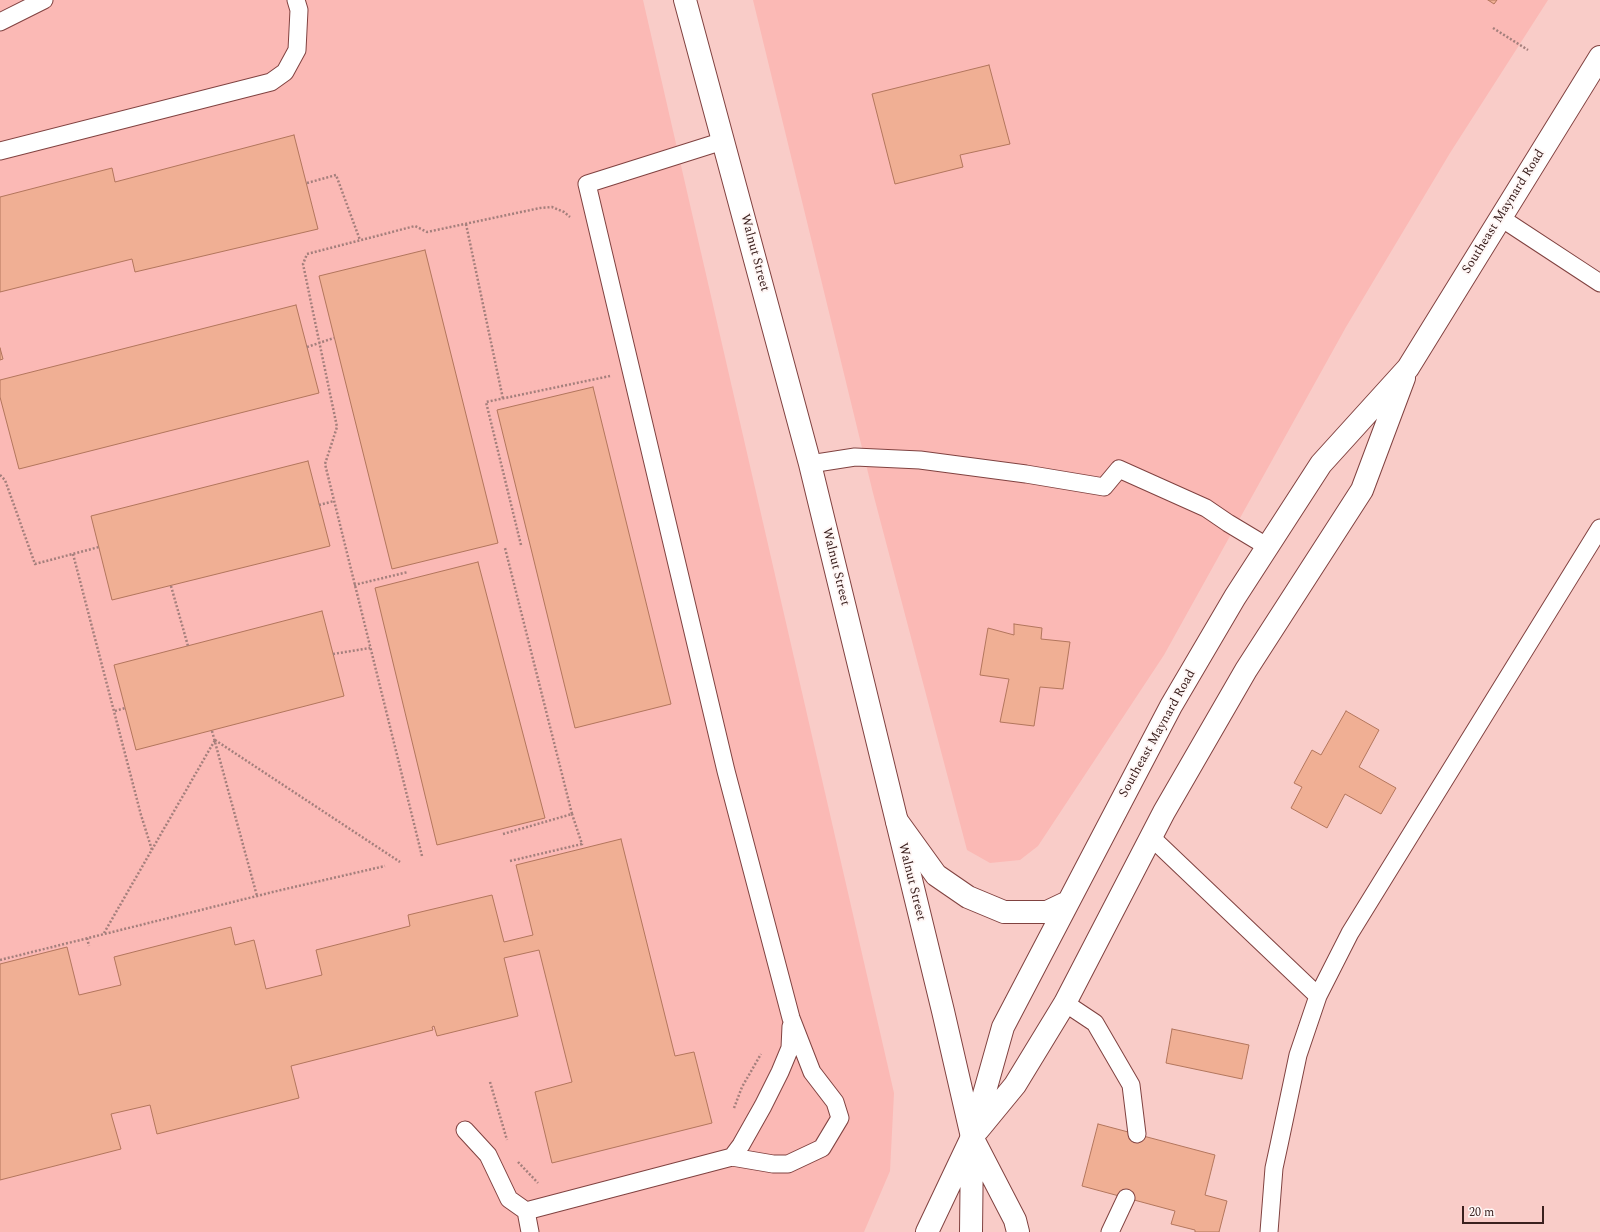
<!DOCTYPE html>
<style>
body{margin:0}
#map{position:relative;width:1600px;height:1232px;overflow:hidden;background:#f9ccc8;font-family:Spectral,serif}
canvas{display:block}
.scale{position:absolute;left:1462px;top:1206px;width:82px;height:18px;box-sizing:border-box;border:2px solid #3b201e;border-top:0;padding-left:5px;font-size:12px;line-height:14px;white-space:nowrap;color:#3b201e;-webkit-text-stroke:3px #fff7f6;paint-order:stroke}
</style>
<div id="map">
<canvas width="1600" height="1232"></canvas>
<div class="scale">20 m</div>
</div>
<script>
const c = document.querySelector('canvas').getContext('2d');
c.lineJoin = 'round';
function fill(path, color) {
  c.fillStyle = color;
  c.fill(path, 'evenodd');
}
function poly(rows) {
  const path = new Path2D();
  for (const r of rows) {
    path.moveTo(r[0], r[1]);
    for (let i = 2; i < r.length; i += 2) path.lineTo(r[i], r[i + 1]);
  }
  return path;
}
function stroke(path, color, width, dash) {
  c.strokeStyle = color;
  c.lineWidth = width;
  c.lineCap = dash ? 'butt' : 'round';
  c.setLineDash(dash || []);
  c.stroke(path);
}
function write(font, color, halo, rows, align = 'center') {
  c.font = font + ' Spectral,serif';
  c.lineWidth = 4;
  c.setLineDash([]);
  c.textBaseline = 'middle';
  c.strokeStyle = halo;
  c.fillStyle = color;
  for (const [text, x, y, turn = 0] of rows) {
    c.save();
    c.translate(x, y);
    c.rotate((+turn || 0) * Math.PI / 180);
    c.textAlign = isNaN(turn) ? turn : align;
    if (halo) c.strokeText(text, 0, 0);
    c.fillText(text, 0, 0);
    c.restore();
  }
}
const built = poly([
 [0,0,643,0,894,1093,890,1171,864,1232,0,1232],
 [753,0,1548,0,1450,153,1346,327,1164,655,1038,846,1020,860,990,863,967,850,873,493]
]);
const building = poly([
 [1488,0,1497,0,1494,4,1488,0],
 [989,65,1010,144,960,155,963,167,895,184,872,94,989,65],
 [294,135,318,229,135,272,132,259,0,292,0,197,112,168,115,182,294,135],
 [425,250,498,543,392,569,319,276,425,250],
 [296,305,319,393,19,469,0,397,0,380,296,305],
 [0,348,3,359,0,360,0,348],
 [593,387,671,704,575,728,497,410,593,387],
 [308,461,330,546,112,600,91,516,308,461],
 [478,562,545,818,437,845,375,588,478,562],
 [322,611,344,696,136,750,114,665,322,611],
 [1014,624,1042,628,1041,639,1070,642,1063,689,1040,687,1034,726,1000,722,1009,679,980,675,988,628,1014,635,1014,624],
 [1346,711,1379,730,1359,767,1396,788,1381,814,1345,794,1327,828,1291,808,1302,787,1294,783,1312,750,1321,755,1346,711],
 [621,839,675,1056,694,1052,712,1123,552,1163,535,1092,572,1082,539,950,504,958,518,1016,437,1036,434,1026,432,1027,433,1030,291,1066,299,1098,157,1134,150,1105,111,1114,121,1149,0,1180,0,964,67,947,79,995,121,985,114,957,231,927,235,945,254,940,266,989,322,975,316,950,410,926,408,915,492,895,504,942,533,935,516,865,621,839],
 [1172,1029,1249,1045,1242,1079,1166,1063,1172,1029],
 [1098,1124,1215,1155,1205,1195,1227,1201,1219,1232,1195,1232,1195,1230,1171,1224,1175,1211,1082,1186,1098,1124]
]);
const path = poly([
 [1493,28,1528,50],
 [307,183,336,175,360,240],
 [466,224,503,399],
 [307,347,334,338],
 [0,475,5,480,35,564,99,547],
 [319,505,334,501],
 [521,545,486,402,610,376],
 [73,554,141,815,152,850],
 [354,585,408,572],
 [171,586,188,646],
 [333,654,370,648],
 [115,711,125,708],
 [212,731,257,896],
 [215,740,400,862],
 [503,834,572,814,505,548],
 [422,856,325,464,337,427,303,264,307,254,415,226,427,232,540,208,552,207,564,212,570,217],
 [510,861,582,844,572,814],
 [104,933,215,740],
 [87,938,89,946],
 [0,960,281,890,385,866],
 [490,1082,507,1140],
 [734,1108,742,1087,761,1054],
 [518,1162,538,1183]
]);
const service = poly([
 [0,22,44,0],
 [0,151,271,82,285,72,297,50,299,10,296,0],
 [1501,218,1600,283],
 [810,464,855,457,920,460,1026,474,1104,487,1119,469,1206,508,1228,523,1268,547],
 [1151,837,1318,996],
 [1065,1003,1095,1023,1131,1085,1137,1134],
 [465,1130,488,1155,509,1199,526,1211,530,1232],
 [732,1157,741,1145,763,1106,780,1072,790,1048,791,1026],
 [526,1211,732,1157,773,1164,788,1164,822,1148,840,1118,835,1102,812,1072,791,1018,726,771,587,184,723,141],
 [1110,1232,1126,1198],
 [1269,1232,1274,1168,1279,1145,1298,1055,1318,996,1350,933,1600,528]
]);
const secondary = poly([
 [685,0,810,464,943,1011,972,1137]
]);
const primary = poly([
 [897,821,936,875,968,897,1004,912,1047,912,1068,902],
 [978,1130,1015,1085,1065,1003,1164,812,1246,670,1362,490,1404,378],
 [972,1137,1015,1220,1018,1232],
 [927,1232,972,1137,1003,1027,1171,706,1235,597,1321,464,1408,368,1600,57],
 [971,1232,972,1144]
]);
const streetNames = [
 ["Southeast Maynard Road",1504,212,-58],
 ["Walnut Street",754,253,75],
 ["Walnut Street",835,567,76],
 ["Southeast Maynard Road",1158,734,-61],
 ["Walnut Street",911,882,76]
];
fill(built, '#fbb9b5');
fill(building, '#f0af94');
stroke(building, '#b3765d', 1);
stroke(service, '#804240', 19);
stroke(secondary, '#804240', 24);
stroke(primary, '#804240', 24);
stroke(path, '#a47f7c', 2.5, [2, 2]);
stroke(service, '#fff', 17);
stroke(secondary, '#fff', 22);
stroke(primary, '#fff', 22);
write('13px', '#3b201e', '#fff7f6', streetNames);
</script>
